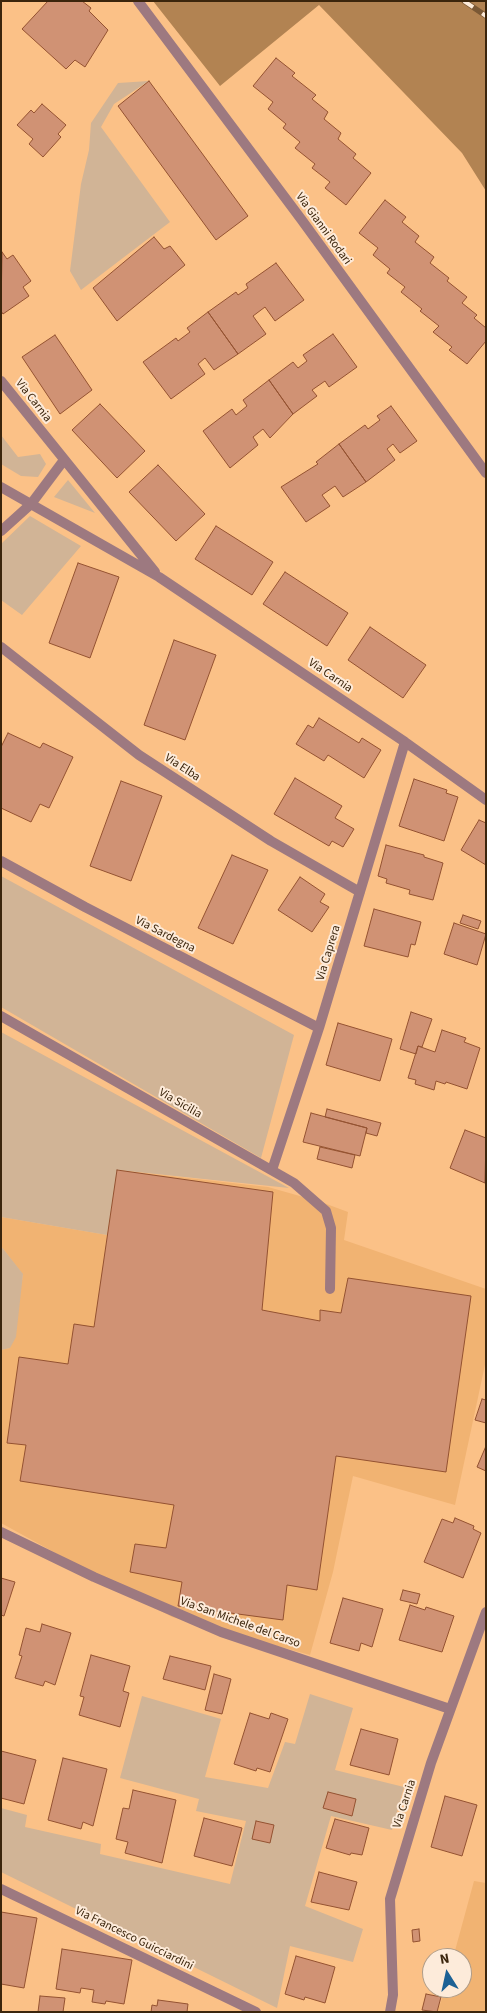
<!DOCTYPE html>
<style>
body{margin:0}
#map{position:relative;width:487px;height:2013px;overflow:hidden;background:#fbc187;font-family:"Source Sans 3",sans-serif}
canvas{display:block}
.frame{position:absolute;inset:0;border:2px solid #3b250c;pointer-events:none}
.north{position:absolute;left:422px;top:1948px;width:50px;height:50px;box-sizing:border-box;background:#fdebda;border:1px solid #af9c88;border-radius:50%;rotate:350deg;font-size:14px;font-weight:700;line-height:20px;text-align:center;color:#3b250c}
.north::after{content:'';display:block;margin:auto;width:18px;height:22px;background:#1c6195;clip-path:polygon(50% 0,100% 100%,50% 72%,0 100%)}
</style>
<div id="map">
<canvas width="487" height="2013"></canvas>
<div class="frame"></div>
<div class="north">N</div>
</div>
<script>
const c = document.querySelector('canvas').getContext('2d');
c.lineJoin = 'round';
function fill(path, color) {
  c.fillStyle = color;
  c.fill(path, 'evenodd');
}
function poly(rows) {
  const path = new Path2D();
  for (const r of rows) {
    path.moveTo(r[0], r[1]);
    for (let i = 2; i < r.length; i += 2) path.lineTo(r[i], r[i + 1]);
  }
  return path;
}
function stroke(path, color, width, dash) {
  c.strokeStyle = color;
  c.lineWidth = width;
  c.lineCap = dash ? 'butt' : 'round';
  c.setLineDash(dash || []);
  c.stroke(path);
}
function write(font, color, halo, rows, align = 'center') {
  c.font = font + ' "Source Sans 3",sans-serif';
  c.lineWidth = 4;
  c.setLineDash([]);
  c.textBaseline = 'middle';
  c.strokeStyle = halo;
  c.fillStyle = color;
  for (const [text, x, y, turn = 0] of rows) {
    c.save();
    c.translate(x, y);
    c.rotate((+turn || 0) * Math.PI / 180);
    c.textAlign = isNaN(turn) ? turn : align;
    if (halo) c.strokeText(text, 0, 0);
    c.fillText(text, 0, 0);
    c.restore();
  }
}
const built = poly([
 [117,1170,268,1187,321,1202,348,1212,344,1240,486,1289,486,1360,455,1505,353,1476,333,1572,310,1655,172,1617,1,1523,1,1350,10,1348,23,1275,1,1246,1,1217,107,1235],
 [474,1881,486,1883,486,2012,437,2012,446,1988,462,1988,462,1958,453,1958]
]);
const green = poly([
 [149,81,114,104,101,127,170,222,81,290,70,271,81,184,89,150,91,123,118,83],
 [1,435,18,457,40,454,46,464,38,477,21,476,1,464],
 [68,480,95,513,54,497],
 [30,516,81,546,22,615,1,600,1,544],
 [1,876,294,1035,261,1158,1,1007],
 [1,1032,289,1188,118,1170,107,1235,1,1217],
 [1,1246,23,1274,16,1337,10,1348,1,1350],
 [310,1694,353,1708,335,1770,404,1787,392,1830,331,1816,305,1906,363,1929,353,1962,290,1946,277,2008,1,1872,1,1808,27,1815,25,1827,101,1844,100,1854,230,1884,246,1821,196,1811,199,1799,120,1778,142,1696,221,1719,205,1777,268,1788,285,1742,295,1744]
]);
const forest = poly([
 [153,1,486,1,486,191,462,153,319,5,220,86]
]);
const building = poly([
 [48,1,82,1,91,8,89,11,108,30,85,67,75,60,66,69,22,29,48,1],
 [276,58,295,73,292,76,316,95,312,99,328,112,324,119,341,133,338,139,356,154,353,158,371,173,346,205,325,188,330,182,312,168,315,164,295,148,300,142,283,128,286,124,268,109,273,102,253,86,276,58],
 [149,81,248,216,216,240,118,106,149,81],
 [42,104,66,125,58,134,61,137,43,157,29,144,33,139,17,125,31,110,34,113,42,104],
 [385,200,406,217,402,222,419,236,415,242,434,257,430,263,449,278,447,281,467,297,462,303,477,315,474,318,486,328,486,341,467,364,449,350,452,347,433,332,439,326,420,311,422,309,401,292,405,287,387,273,390,269,373,255,378,248,359,233,385,200],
 [154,237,164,249,170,246,185,265,117,321,93,288,154,237],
 [2,252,7,259,13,255,31,281,23,287,29,296,3,314,1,311,2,252],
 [276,263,304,300,275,321,265,307,253,316,266,334,238,354,208,312,236,292,238,295,248,288,246,284,276,263],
 [208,312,238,354,214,370,205,358,198,364,205,374,171,399,143,362,176,338,178,341,190,332,187,328,208,312],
 [333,334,357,367,329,387,325,381,312,390,317,396,293,414,269,380,293,362,298,368,307,361,303,355,333,334],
 [55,335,92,390,60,414,22,357,55,335],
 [269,380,293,414,270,438,263,429,253,437,258,445,230,468,203,431,232,409,236,415,247,406,243,400,269,380],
 [100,404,145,451,117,478,72,430,100,404],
 [391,406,417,441,400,453,393,444,387,449,395,460,366,482,339,444,365,425,368,429,380,420,377,416,391,406],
 [339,444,366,482,343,497,335,486,322,495,330,506,306,522,281,487,318,464,316,462,339,444],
 [158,465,205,514,176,541,129,492,158,465],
 [216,526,273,562,252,595,195,559,216,526],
 [78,563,119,577,90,658,49,643,78,563],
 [285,572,348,613,327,646,263,604,285,572],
 [370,627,426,665,403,698,348,660,370,627],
 [174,640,216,655,185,740,144,725,174,640],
 [319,718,359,743,362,738,381,750,364,778,328,755,324,761,296,744,308,725,313,728,319,718],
 [8,733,40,748,43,743,73,757,49,808,40,804,31,822,1,808,1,747,8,733],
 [295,778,342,806,335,818,354,829,343,847,332,841,329,846,274,814,295,778],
 [414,779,447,790,446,793,458,797,444,841,399,826,414,779],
 [121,781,162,796,131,881,90,866,121,781],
 [479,820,486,823,486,865,461,850,479,820],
 [386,845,424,855,424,857,443,863,433,900,409,894,410,890,386,883,387,879,378,876,386,845],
 [232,855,268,870,233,944,198,928,232,855],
 [300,877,325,894,320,902,329,907,312,932,278,910,300,877],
 [374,909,421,922,415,945,411,944,408,957,364,946,374,909],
 [463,915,481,921,478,929,460,923,463,915],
 [454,923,486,934,477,965,444,954,454,923],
 [411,1012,432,1019,422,1047,418,1046,416,1054,400,1049,411,1012],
 [338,1023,392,1039,380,1081,326,1065,338,1023],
 [442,1030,466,1038,464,1042,480,1048,467,1089,446,1082,445,1084,436,1081,434,1090,415,1084,416,1080,408,1078,418,1046,435,1052,442,1030],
 [327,1109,381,1123,377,1136,366,1133,367,1128,325,1117,327,1109],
 [311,1113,367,1128,360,1156,303,1142,311,1113],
 [465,1130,486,1138,485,1183,450,1168,465,1130],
 [320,1147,355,1155,352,1168,317,1159,320,1147],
 [117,1170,273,1192,262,1310,320,1321,320,1310,341,1313,348,1278,471,1296,446,1472,336,1456,317,1590,287,1585,283,1620,178,1606,182,1582,130,1572,135,1544,166,1548,174,1505,20,1481,26,1445,7,1443,19,1357,68,1364,74,1324,94,1327,117,1170],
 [482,1399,486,1400,486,1423,475,1420,482,1399],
 [486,1446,486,1471,477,1467,486,1446],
 [455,1518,474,1526,473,1529,481,1533,463,1578,424,1562,442,1519,453,1523,455,1518],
 [1,1578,15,1582,4,1616,1,1615,1,1578],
 [403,1590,420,1594,417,1604,400,1600,403,1590],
 [343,1598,383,1609,372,1647,361,1643,359,1651,330,1643,343,1598],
 [410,1605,425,1610,426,1607,454,1616,442,1652,399,1640,410,1605],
 [42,1624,71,1633,55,1685,45,1681,43,1686,15,1678,22,1656,19,1655,26,1628,40,1632,42,1624],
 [91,1655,130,1666,123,1691,129,1693,120,1727,79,1715,84,1697,80,1696,91,1655],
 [170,1656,211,1666,205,1690,163,1679,170,1656],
 [214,1674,231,1679,222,1714,205,1710,214,1674],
 [250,1713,269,1719,271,1713,288,1719,270,1772,257,1768,256,1771,234,1764,250,1713],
 [361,1729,398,1739,389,1775,350,1765,361,1729],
 [1,1751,36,1760,24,1804,1,1798,1,1751],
 [63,1758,107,1769,93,1826,83,1822,81,1829,48,1820,63,1758],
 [133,1790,176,1800,162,1863,125,1853,128,1842,116,1839,123,1808,129,1809,133,1790],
 [328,1792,356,1799,352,1816,323,1808,328,1792],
 [445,1796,477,1805,462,1856,431,1847,445,1796],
 [204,1818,242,1828,232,1866,194,1856,204,1818],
 [335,1819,369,1828,362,1855,351,1853,350,1855,326,1848,335,1819],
 [256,1821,274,1825,270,1843,252,1839,256,1821],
 [319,1872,357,1882,349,1910,311,1902,319,1872],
 [1,1912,37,1918,24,1988,1,1984,1,1912],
 [419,1929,420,1941,413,1942,412,1930,419,1929],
 [62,1949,132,1960,124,2004,106,2001,105,2004,92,2002,94,1990,81,1988,80,1993,56,1989,62,1949],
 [296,1956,335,1967,325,2003,305,1997,304,2000,285,1994,296,1956],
 [426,1994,441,1997,437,2012,422,2010,426,1994],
 [40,1996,65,1998,63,2012,38,2012,40,1996],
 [158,2000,188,2004,187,2012,151,2012,152,2005,157,2006,158,2000]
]);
const street = poly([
 [138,1,301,219,486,473],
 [1,381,155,572],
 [1,487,159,577,405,742,486,800],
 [1,531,31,504,64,460],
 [1,647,139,755,271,841,360,892],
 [1,861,85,907,319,1028],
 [1,1016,294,1183,326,1211,331,1228,330,1289],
 [272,1170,319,1028,405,742],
 [1,1532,94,1577,221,1632,450,1709],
 [1,1889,256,2012],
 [390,2012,393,1995,390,1899,431,1763,486,1612]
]);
const rail = poly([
 [464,1,486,16]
]);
const streetNames = [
 ["Via Gianni Rodari",323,229,54],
 ["Via Carnia",33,401,52],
 ["Via Carnia",330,676,34],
 ["Via Elba",182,768,33],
 ["Via Sardegna",165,935,27],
 ["Via Caprera",329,953,-73],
 ["Via Sicilia",180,1104,30],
 ["Via San Michele del Carso",240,1623,20],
 ["Via Carnia",405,1804,-72],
 ["Via Francesco Guicciardini",134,1939,26]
];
fill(built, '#f1b372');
fill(green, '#d1b496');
fill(forest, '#b28352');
fill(building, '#d09274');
stroke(building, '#945231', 1);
stroke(street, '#9d7980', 10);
stroke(rail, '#7a5835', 5.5);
stroke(rail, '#fdebda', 4, [11]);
write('12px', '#3b250c', '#fdebda', streetNames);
</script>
